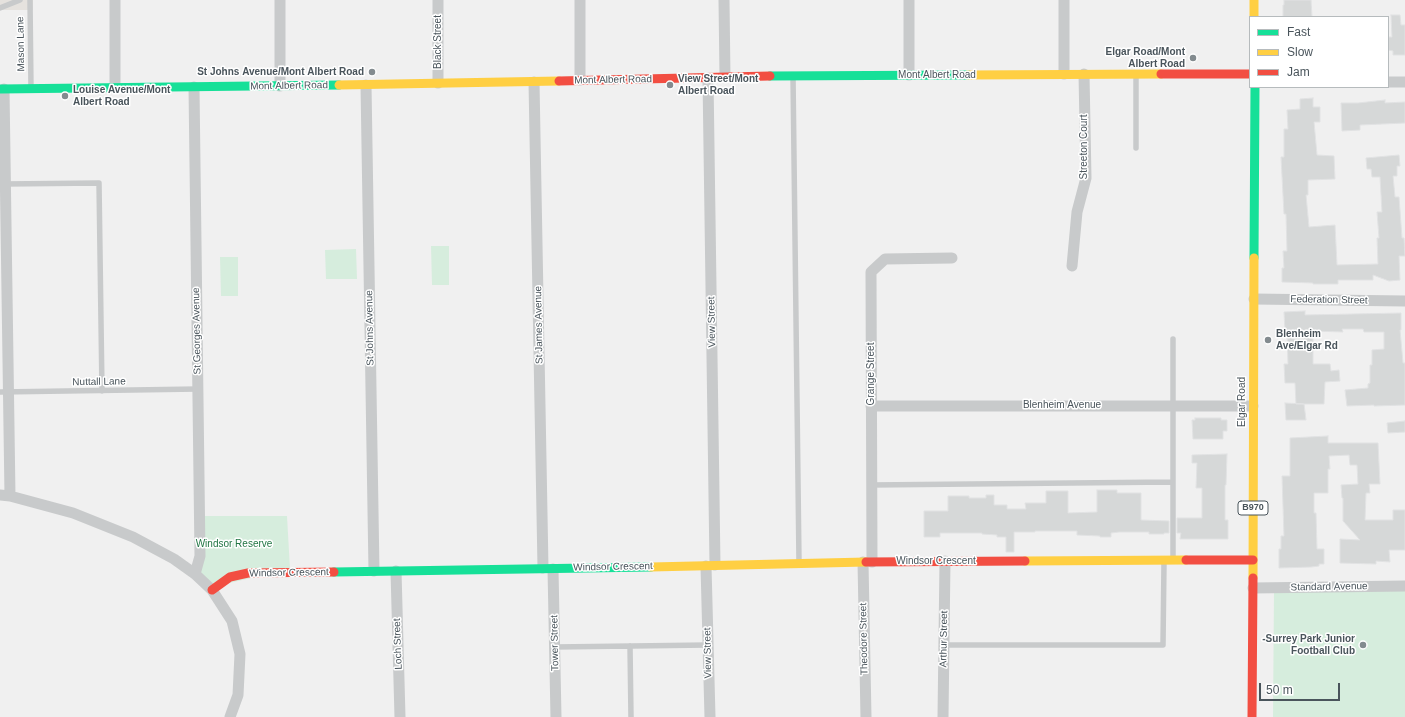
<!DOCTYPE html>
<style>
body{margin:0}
#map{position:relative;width:1405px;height:717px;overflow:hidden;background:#f0f0f0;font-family:Arial,sans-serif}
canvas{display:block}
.legend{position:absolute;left:1249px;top:16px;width:140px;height:72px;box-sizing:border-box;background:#fff;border:1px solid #b6bbbd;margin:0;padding:5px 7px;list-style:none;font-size:12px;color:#49545b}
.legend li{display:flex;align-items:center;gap:8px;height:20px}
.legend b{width:20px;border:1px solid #b6bbbd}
.scale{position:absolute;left:1259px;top:683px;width:81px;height:18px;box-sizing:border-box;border:2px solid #49545b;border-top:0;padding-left:5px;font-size:12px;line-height:14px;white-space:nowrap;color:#49545b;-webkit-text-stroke:3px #fff;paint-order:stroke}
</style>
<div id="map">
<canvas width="1405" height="717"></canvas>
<ul class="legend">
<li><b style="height:5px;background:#16e098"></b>Fast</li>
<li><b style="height:5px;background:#ffcf43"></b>Slow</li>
<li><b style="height:5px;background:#f24e42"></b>Jam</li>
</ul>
<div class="scale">50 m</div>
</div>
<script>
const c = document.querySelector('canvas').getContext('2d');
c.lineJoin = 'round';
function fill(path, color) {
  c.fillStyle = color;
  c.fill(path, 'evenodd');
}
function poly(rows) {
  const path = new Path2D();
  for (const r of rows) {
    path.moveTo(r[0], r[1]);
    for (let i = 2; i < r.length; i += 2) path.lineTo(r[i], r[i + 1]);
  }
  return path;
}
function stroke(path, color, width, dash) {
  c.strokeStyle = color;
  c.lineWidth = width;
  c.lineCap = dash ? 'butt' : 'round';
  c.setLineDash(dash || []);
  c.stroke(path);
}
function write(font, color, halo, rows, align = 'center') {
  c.font = font + ' Arial,sans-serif';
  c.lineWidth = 3;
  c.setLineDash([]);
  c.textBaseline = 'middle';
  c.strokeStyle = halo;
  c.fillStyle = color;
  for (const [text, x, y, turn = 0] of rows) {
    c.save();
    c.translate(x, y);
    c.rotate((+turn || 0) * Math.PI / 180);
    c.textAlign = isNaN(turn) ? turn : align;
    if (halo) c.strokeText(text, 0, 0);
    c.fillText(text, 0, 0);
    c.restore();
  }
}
const commercial = poly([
 [0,0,33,0,33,10,0,10]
]);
const green = poly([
 [431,246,449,246,449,285,432,285],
 [356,249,357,279,326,279,325,250],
 [220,257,238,257,238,296,221,296],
 [202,516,287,516,290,569,212,587,198,573],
 [1405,589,1405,717,1273,717,1274,590]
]);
const building = poly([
 [1284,0,1311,0,1312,17,1283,17,1283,5,1284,5,1284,0],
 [1391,15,1400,15,1401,25,1405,25,1405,55,1393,55,1393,51,1388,50,1388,37,1392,37,1391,15],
 [1313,98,1313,107,1320,107,1320,122,1314,122,1317,155,1334,156,1335,179,1308,180,1308,195,1306,195,1309,227,1335,225,1337,265,1378,264,1377,238,1379,238,1377,212,1382,212,1380,177,1372,177,1371,169,1367,169,1366,158,1399,155,1400,166,1397,166,1397,176,1393,176,1395,197,1399,197,1402,238,1404,238,1405,256,1399,256,1400,280,1389,281,1373,275,1373,280,1338,280,1338,284,1313,284,1313,283,1282,282,1282,268,1284,268,1283,251,1287,251,1286,214,1284,214,1281,157,1284,157,1284,129,1288,129,1287,110,1300,109,1300,99,1313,98],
 [1385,100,1385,103,1405,102,1405,123,1360,125,1360,130,1342,131,1341,103,1358,103,1385,100],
 [1305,311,1305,315,1401,313,1401,330,1400,330,1403,363,1405,363,1405,405,1374,406,1374,405,1347,406,1345,390,1368,388,1368,384,1370,383,1370,365,1372,365,1372,350,1384,349,1384,332,1364,332,1363,329,1342,329,1343,332,1313,331,1313,364,1330,364,1331,371,1339,370,1340,381,1325,382,1324,404,1296,404,1295,383,1285,383,1284,364,1288,364,1287,332,1285,332,1284,312,1305,311],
 [1285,403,1304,404,1306,420,1286,420,1285,403],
 [1195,418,1221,418,1221,420,1227,420,1227,431,1223,431,1223,439,1193,439,1192,420,1195,420,1195,418],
 [1405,421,1405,432,1388,433,1387,423,1405,421],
 [1328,436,1328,443,1378,443,1380,484,1369,484,1370,493,1366,493,1365,520,1393,520,1393,510,1405,510,1405,550,1389,550,1390,562,1376,561,1376,564,1340,563,1340,539,1360,540,1343,521,1343,498,1342,498,1341,485,1358,484,1357,465,1350,465,1349,455,1329,456,1330,469,1328,469,1328,493,1314,493,1314,513,1316,513,1317,549,1324,549,1324,564,1319,564,1319,566,1311,567,1279,568,1279,549,1281,549,1281,536,1284,536,1282,476,1290,476,1290,438,1328,436],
 [1227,454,1226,485,1225,485,1225,520,1228,520,1228,539,1180,539,1181,533,1177,533,1177,518,1202,518,1202,488,1196,488,1197,463,1192,463,1192,455,1227,454],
 [1097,490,1117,490,1117,493,1141,493,1141,520,1169,521,1169,533,1164,533,1164,534,1149,534,1149,532,1119,532,1111,533,1111,537,1100,537,1100,536,1077,535,1077,531,1035,531,1035,532,1014,532,1014,552,1006,552,1006,537,997,537,997,535,982,534,982,533,940,533,940,537,924,537,924,511,948,511,948,496,969,496,969,498,986,498,986,495,994,495,994,505,1007,505,1007,509,1026,509,1025,503,1046,503,1046,491,1068,491,1068,513,1097,512,1097,490]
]);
const lane = poly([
 [30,0,31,88],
 [0,8,20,0],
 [793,76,799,562],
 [1136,76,1136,148],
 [4,184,99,183,102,391],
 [0,392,198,389],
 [871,485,1172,482],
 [1173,559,1173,339],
 [943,645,1163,645,1164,563],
 [630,646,631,717],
 [555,647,708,645]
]);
const street = poly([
 [115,0,115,88],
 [280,0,280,86],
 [724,0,725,77],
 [909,0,909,75],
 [1064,0,1064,74],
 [708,78,715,565],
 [580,80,580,0],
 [534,82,543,568],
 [1388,82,1405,82],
 [438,83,438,0],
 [366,85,374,571],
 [194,87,200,556,195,574],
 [4,89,10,496],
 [1072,266,1077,212,1086,178,1084,74],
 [1254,299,1405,301],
 [871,406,1253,406],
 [0,495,10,496,73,513,133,537,174,559,195,574,212,590,232,621,240,654,238,695,230,717],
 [863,562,866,717],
 [872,562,871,272,885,259,952,258],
 [706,566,710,717],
 [553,569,556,717],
 [396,571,400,717],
 [1253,588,1405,586],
 [943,717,945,561]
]);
const fast = poly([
 [770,76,968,75],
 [0,89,339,85],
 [1254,258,1255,87],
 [334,572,651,567]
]);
const slow = poly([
 [1254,0,1254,17],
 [968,75,1161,74],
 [339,85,559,81],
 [1025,561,1186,560],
 [651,567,866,562],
 [1253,578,1254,258]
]);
const jam = poly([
 [1161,74,1250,74],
 [559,81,770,76],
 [1186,560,1253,560],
 [866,562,1025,561],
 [212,590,230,577,248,573,334,572],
 [1252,717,1253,578]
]);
const markers = [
 [1193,58,4,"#838b8f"],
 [372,72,4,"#838b8f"],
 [670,85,4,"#838b8f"],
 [65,96,4,"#838b8f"],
 [1268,340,4,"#838b8f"],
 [1363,645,4,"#838b8f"]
];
const shields = [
 [1253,508,30]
];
const shieldNames = [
 ["B970",1253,508]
];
const streetNames = [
 ["Black Street",438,42,-90],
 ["Mason Lane",21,44,-91],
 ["Mont Albert Road",937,75],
 ["Mont Albert Road",613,80,-1],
 ["Mont Albert Road",289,86,-1],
 ["Streeton Court",1084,147,-90],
 ["Federation Street",1329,300,1],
 ["View Street",712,322,-91],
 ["St James Avenue",539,325,-91],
 ["St Johns Avenue",370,328,-91],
 ["St Georges Avenue",197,331,-91],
 ["Grange Street",871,374,-90],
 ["Nuttall Lane",99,382,-1],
 ["Elgar Road",1242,402,-90],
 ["Blenheim Avenue",1062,405],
 ["Windsor Crescent",936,561],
 ["Windsor Crescent",613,567,-1],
 ["Windsor Crescent",289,573,-1],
 ["Standard Avenue",1329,587,-1],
 ["Theodore Street",864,639,-91],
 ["Arthur Street",944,639,-89],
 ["Tower Street",555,643,-91],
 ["Loch Street",398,644,-92],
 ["View Street",708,653,-91]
];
const poiNames = [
 ["Elgar Road/Mont",1185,52],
 ["Albert Road",1185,64],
 ["St Johns Avenue/Mont Albert Road",364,72],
 ["View Street/Mont",678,79,"left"],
 ["Albert Road",678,91,"left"],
 ["Louise Avenue/Mont",73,90,"left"],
 ["Albert Road",73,102,"left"],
 ["Blenheim",1276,334,"left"],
 ["Ave/Elgar Rd",1276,346,"left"],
 ["-Surrey Park Junior",1355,639],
 ["Football Club",1355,651]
];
const parkNames = [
 ["Windsor Reserve",234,544]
];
fill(commercial, '#e5e2de');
fill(green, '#d6eddd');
fill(building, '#d6d8d8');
stroke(building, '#e1e2e3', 1);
stroke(lane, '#c8cacb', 5.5);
stroke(street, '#c8cacb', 11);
stroke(fast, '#16e098', 9);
stroke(slow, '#ffcf43', 9);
stroke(jam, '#f24e42', 9);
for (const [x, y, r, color] of markers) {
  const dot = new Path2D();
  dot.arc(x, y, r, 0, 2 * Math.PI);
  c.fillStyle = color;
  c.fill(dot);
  stroke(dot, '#fff', 1.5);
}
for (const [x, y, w] of shields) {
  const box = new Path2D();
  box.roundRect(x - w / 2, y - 7, w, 14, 3);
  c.fillStyle = '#fff';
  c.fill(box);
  stroke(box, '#49545b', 1);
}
write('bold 9px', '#49545b', null, shieldNames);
write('10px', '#49545b', '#fff', streetNames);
write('bold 10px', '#49545b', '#fff', poiNames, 'right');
write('10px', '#207543', '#fff', parkNames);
</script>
